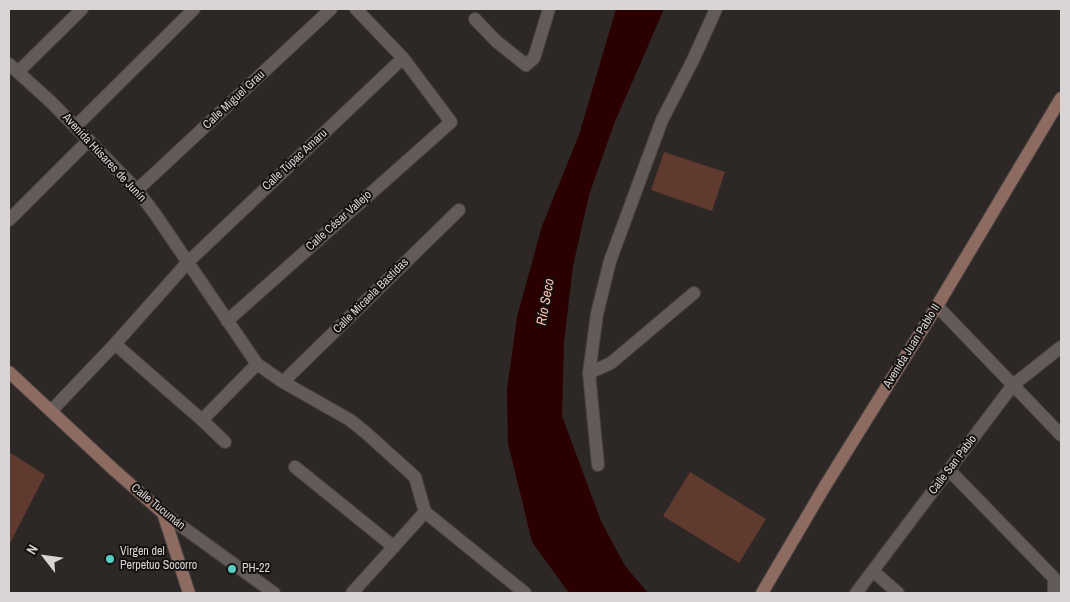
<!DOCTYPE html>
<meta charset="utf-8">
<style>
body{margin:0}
#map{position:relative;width:1070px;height:602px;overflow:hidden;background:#2d2826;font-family:"Archivo Narrow",sans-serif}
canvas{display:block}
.frame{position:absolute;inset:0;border:10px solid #d9d5d4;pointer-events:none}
.north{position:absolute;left:20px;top:532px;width:50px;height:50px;-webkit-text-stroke:4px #141110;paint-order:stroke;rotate:300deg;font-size:14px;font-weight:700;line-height:20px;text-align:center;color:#d9d5d4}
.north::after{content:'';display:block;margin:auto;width:18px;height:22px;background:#d9d5d4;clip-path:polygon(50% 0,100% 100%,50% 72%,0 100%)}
</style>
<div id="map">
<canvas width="1070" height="602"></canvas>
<div class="frame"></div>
<div class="north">N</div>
</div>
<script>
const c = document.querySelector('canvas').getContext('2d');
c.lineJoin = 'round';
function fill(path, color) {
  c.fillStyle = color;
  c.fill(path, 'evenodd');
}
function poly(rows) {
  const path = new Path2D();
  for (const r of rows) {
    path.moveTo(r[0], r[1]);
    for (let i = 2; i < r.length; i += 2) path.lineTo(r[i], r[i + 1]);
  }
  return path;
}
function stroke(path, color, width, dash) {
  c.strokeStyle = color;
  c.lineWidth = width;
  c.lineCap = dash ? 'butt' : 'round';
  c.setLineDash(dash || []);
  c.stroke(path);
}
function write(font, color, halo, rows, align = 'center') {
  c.font = font + ' "Archivo Narrow",sans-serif';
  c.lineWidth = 4;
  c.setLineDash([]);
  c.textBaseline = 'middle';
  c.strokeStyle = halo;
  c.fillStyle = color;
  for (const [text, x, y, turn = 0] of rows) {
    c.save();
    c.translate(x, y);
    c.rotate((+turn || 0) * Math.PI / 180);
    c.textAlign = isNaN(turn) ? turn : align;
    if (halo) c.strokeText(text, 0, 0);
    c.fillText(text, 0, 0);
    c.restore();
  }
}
const green = poly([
 [664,152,725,172,712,211,651,190],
 [9,452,45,475,9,545],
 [690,472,766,519,739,563,663,516]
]);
const water = poly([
 [616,9,664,9,614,124,589,195,573,266,564,342,562,416,601,521,625,566,648,593,569,593,532,542,508,443,507,390,517,317,542,226,579,135]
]);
const street = poly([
 [475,19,496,41,526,65,534,58,549,9],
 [9,64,51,102,137,190,155,214,257,364,283,382,350,420,365,432,415,477,425,512,525,593],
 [18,72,82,9],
 [75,127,194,9],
 [137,190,331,9],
 [9,220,89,140],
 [937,306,1061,435],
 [227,321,451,122,403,58,356,9],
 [115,344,202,420,225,442],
 [589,373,611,363,694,293],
 [283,382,459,210],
 [51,411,115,344,188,262,403,58],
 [202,420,257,364],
 [598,465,589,373,597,314,610,261,662,120,693,60,716,9],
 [295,467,394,547],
 [949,470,1054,578,1054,593],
 [163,513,274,593],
 [873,571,898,593],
 [352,593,425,512],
 [856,593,1013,385,1061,347]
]);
const secondary = poly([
 [9,372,113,469,163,513,189,593],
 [762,593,825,486,937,306,1061,98]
]);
const markers = [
 [110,559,5,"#56cec3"],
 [232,569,5,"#56cec3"]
];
const streetNames = [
 ["Calle Miguel Grau",234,100,-43],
 ["Avenida Húsares de Junín",104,158,47],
 ["Calle Túpac Amaru",295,160,-43],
 ["Calle César Vallejo",339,221,-42],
 ["Calle Micaela Bastidas",371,296,-45],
 ["Avenida Juan Pablo II",912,346,-58],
 ["Calle San Pablo",953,465,-53],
 ["Calle Tucumán",158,507,39]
];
const poiNames = [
 ["Virgen del",120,552],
 ["Perpetuo Socorro",120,566],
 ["PH-22",242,569]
];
const waterNames = [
 ["Río Seco",546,302,-80]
];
fill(green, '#603a2f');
fill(water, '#2b0000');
stroke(street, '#494342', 14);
stroke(secondary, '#494342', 14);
stroke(street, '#625b59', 12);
stroke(secondary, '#8e6b60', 12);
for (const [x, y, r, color] of markers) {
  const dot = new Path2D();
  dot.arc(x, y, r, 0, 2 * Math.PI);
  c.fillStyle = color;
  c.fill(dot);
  stroke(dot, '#141110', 2);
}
write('12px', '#d9d5d4', '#141110', streetNames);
write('12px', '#d9d5d4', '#141110', poiNames, 'left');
write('italic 14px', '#fec1af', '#141110', waterNames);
</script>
